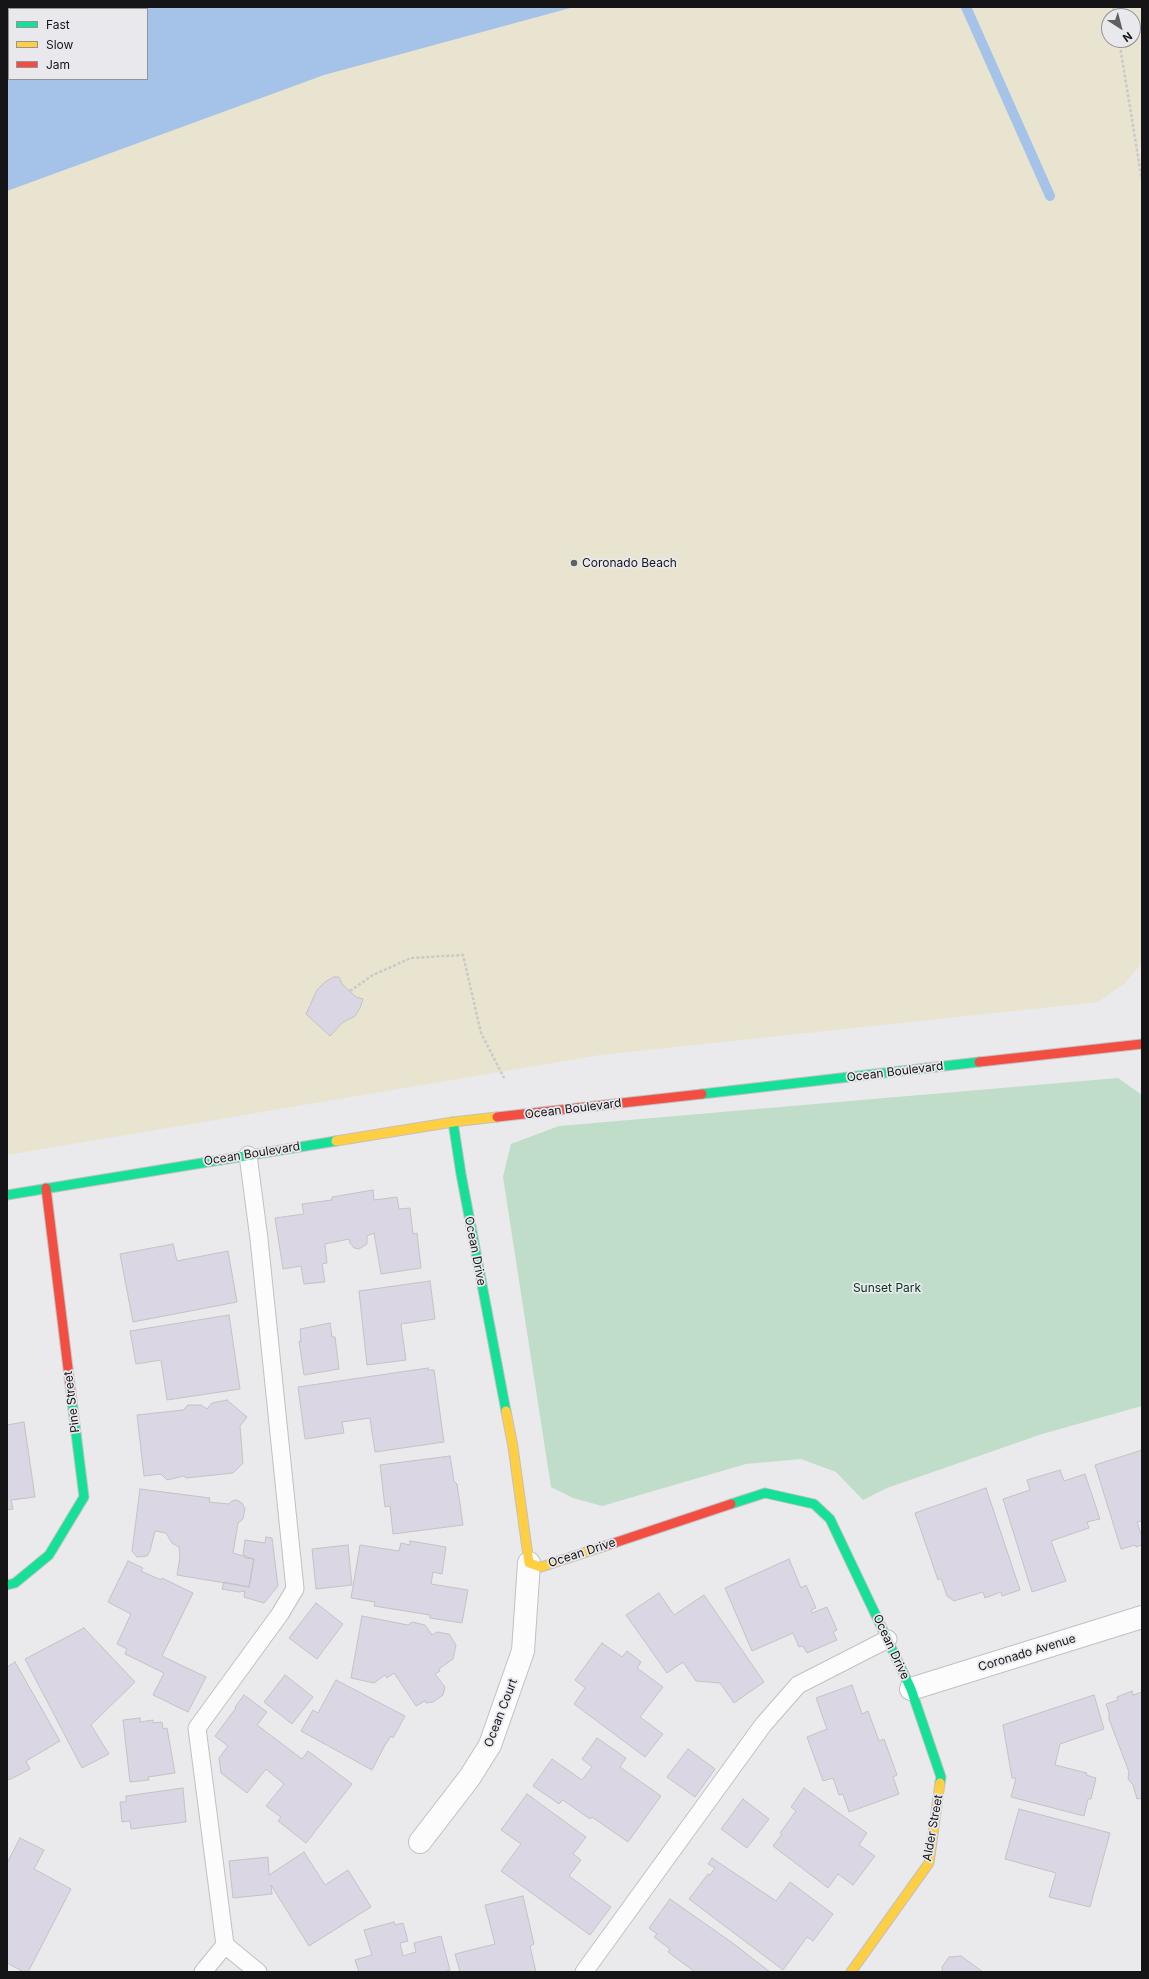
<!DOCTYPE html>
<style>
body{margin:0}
#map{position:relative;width:1149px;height:1979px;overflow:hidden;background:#eae9ec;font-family:Inter,sans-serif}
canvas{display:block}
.frame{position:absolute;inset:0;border:8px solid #151416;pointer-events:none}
.legend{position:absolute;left:8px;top:8px;width:140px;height:72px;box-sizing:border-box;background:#e9e8ed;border:1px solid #949397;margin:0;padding:5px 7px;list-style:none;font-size:12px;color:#151416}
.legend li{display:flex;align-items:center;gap:8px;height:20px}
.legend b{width:20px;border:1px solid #949397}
.north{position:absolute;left:1101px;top:8px;width:40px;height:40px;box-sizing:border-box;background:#e9e8ed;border:1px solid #949397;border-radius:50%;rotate:144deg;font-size:11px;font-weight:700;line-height:16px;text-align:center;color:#151416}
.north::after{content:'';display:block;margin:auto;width:14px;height:18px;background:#605f61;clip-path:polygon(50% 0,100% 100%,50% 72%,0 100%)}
</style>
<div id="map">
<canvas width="1149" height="1979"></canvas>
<div class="frame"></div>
<ul class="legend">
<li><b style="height:5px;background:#16e098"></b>Fast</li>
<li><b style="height:5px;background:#ffcf43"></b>Slow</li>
<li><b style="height:5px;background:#f24e42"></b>Jam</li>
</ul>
<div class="north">N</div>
</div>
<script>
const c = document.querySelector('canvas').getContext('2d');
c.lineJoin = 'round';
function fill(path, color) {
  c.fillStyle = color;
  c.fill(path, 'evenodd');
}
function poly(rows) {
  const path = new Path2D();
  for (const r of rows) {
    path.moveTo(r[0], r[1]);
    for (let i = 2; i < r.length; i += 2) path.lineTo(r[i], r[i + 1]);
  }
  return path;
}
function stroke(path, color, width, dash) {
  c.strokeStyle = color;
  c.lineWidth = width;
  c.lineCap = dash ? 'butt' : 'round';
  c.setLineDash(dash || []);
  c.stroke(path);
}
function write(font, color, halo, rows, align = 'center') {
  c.font = font + ' Inter,sans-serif';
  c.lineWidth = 3.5;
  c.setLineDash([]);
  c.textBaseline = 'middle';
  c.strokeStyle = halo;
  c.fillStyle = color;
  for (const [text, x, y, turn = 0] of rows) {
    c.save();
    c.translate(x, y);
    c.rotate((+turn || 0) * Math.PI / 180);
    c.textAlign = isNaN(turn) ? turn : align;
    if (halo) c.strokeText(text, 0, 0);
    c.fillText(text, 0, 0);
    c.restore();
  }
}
const green = poly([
 [1118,1078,1142,1095,1142,1406,1042,1434,887,1488,863,1500,836,1472,801,1459,746,1464,602,1506,573,1498,551,1487,503,1177,511,1144,559,1126]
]);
const sand = poly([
 [7,7,1142,7,1142,146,1139,148,1142,163,1142,963,1125,983,1098,1002,600,1055,7,1155],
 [9,9,147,9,147,79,9,79],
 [1109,16,1133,16,1133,40,1109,40]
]);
const water = poly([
 [7,7,574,7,324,75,7,191],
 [9,9,147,9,147,79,9,79]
]);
const stream = poly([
 [966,7,1050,196]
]);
const building = poly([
 [334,977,339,977,342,984,356,997,363,999,360,1008,355,1016,342,1023,330,1036,306,1014,317,990,325,982,334,977],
 [373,1190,374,1200,397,1197,399,1209,410,1208,413,1234,417,1233,421,1268,381,1274,374,1233,367,1236,367,1244,359,1249,354,1248,350,1243,349,1239,325,1244,327,1263,322,1264,325,1282,304,1284,301,1266,283,1269,275,1218,304,1214,302,1204,332,1200,332,1197,373,1190],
 [173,1244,177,1261,228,1251,237,1302,133,1322,120,1254,173,1244],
 [430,1281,435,1319,401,1324,406,1360,367,1365,359,1291,430,1281],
 [229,1315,240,1389,167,1400,161,1360,136,1364,130,1331,229,1315],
 [330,1323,332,1337,335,1337,339,1369,304,1375,299,1341,301,1342,300,1329,330,1323],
 [428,1368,428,1370,434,1370,444,1442,375,1452,370,1418,342,1422,344,1433,305,1439,298,1387,428,1368],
 [227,1400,247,1417,240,1426,243,1463,233,1473,186,1478,184,1476,167,1480,161,1474,144,1476,137,1415,183,1410,188,1405,201,1405,207,1409,212,1403,227,1400],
 [24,1422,35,1497,11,1500,13,1509,7,1510,7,1425,24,1422],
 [1142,1450,1142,1521,1137,1522,1141,1534,1142,1533,1142,1545,1136,1547,1135,1545,1121,1549,1095,1465,1142,1450],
 [450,1456,454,1481,457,1484,463,1525,393,1534,390,1506,385,1507,380,1465,450,1456],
 [1060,1470,1064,1481,1085,1474,1100,1519,1087,1522,1089,1528,1051,1541,1066,1581,1032,1592,1003,1499,1030,1490,1027,1480,1060,1470],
 [986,1488,1020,1590,1002,1596,1001,1592,985,1598,983,1592,954,1601,947,1596,941,1578,938,1580,915,1513,986,1488],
 [140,1489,210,1498,209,1502,229,1504,232,1501,237,1500,242,1503,245,1509,243,1519,238,1523,233,1553,254,1559,249,1587,177,1575,180,1557,179,1547,172,1543,166,1533,155,1531,150,1551,147,1556,137,1557,132,1551,140,1489],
 [266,1537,272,1538,278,1586,264,1603,244,1597,245,1591,239,1592,222,1589,224,1582,249,1587,254,1559,245,1558,246,1556,243,1555,245,1540,265,1543,266,1537],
 [410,1541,446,1547,442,1574,433,1572,431,1584,468,1590,462,1623,430,1618,430,1615,374,1606,375,1602,351,1598,360,1545,399,1551,401,1543,410,1545,410,1541],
 [348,1545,352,1585,316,1589,312,1549,348,1545],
 [789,1559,801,1588,806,1585,816,1608,811,1610,812,1613,827,1607,837,1630,833,1632,837,1640,807,1653,803,1646,799,1647,793,1633,752,1651,725,1588,789,1559],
 [128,1561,143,1568,141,1571,161,1580,162,1578,193,1593,162,1656,206,1677,188,1712,153,1695,164,1673,125,1654,127,1649,117,1644,131,1614,108,1602,128,1561],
 [659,1593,674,1615,704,1595,764,1682,734,1703,720,1683,696,1681,683,1662,667,1673,626,1615,659,1593],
 [316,1603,343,1624,317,1659,289,1638,316,1603],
 [362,1616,408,1625,412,1622,425,1625,432,1635,437,1632,449,1634,456,1645,453,1659,439,1669,440,1671,435,1674,445,1687,443,1695,433,1702,426,1703,425,1701,416,1706,394,1673,387,1678,385,1675,374,1683,351,1678,362,1616],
 [84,1628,135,1682,91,1725,109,1754,82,1768,25,1659,84,1628],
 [602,1643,622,1657,627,1651,641,1662,637,1668,663,1687,640,1717,663,1734,645,1757,574,1704,585,1688,575,1680,602,1643],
 [15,1662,60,1741,26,1761,30,1769,9,1780,7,1776,7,1667,15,1662],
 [285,1675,313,1697,292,1724,264,1702,285,1675],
 [336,1680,405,1716,393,1738,391,1736,385,1745,372,1770,301,1731,313,1710,318,1713,336,1680],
 [852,1685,862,1714,868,1711,879,1741,884,1739,897,1775,893,1777,899,1794,849,1812,843,1794,839,1795,833,1778,823,1781,807,1737,827,1729,816,1698,852,1685],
 [1132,1691,1133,1695,1142,1692,1142,1798,1137,1799,1133,1785,1128,1779,1129,1772,1109,1719,1109,1713,1106,1704,1118,1700,1117,1697,1132,1691],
 [244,1695,267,1712,257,1725,302,1759,308,1751,352,1784,306,1843,278,1821,281,1817,266,1806,284,1784,266,1769,247,1793,221,1773,219,1758,228,1746,215,1736,236,1708,235,1707,244,1695],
 [1094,1695,1104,1729,1060,1744,1055,1765,1087,1773,1086,1775,1096,1778,1091,1799,1088,1799,1084,1816,1011,1797,1016,1778,1012,1778,1003,1725,1094,1695],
 [140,1718,140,1722,153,1720,153,1723,162,1722,163,1729,167,1728,175,1773,148,1777,149,1780,130,1782,123,1720,140,1718],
 [597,1738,626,1758,620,1767,661,1796,628,1842,592,1817,590,1819,563,1800,559,1804,533,1786,552,1759,582,1780,592,1767,582,1759,597,1738],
 [688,1749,715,1769,695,1797,667,1777,688,1749],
 [183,1788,186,1822,131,1829,130,1821,122,1822,120,1802,126,1802,126,1796,183,1788],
 [804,1788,867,1833,859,1845,875,1856,853,1885,838,1874,828,1888,773,1846,782,1834,780,1833,796,1811,791,1807,804,1788],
 [527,1794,586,1837,573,1854,581,1860,569,1876,611,1907,590,1935,501,1871,521,1844,501,1830,527,1794],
 [743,1799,769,1819,747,1848,721,1829,743,1799],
 [1019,1809,1110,1833,1090,1907,1049,1897,1056,1873,1005,1859,1019,1809],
 [20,1838,44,1850,34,1869,71,1889,28,1972,24,1972,7,1963,7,1863,20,1838],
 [304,1852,325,1885,348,1870,371,1907,309,1946,271,1885,272,1894,233,1898,229,1861,268,1857,269,1875,304,1852],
 [712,1858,776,1901,790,1882,833,1914,813,1941,807,1937,783,1970,689,1899,708,1874,710,1875,715,1868,708,1864,712,1858],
 [523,1896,534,1944,530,1946,536,1972,460,1972,455,1954,495,1944,485,1905,523,1896],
 [670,1899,734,1944,770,1972,695,1972,668,1952,670,1949,654,1937,657,1934,649,1928,670,1899],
 [394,1922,395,1925,403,1923,408,1941,400,1943,403,1956,416,1952,414,1943,441,1936,450,1970,443,1972,359,1972,355,1960,372,1955,364,1930,394,1922],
 [961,1956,983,1972,943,1972,942,1967,949,1957,961,1956]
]);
const path = poly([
 [1113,7,1115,16],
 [1119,40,1142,181],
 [350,991,373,975,411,958,463,955,481,1033,504,1078]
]);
const lane = poly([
 [248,1155,259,1239,295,1589,280,1614,197,1728,225,1945,258,1972],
 [203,1972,225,1945],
 [584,1972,763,1725,798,1685,888,1639]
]);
const street = poly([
 [911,1689,1142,1617],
 [420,1842,470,1777,490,1745,523,1651,529,1563]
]);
const fast = poly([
 [702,1094,979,1062],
 [453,1122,461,1174,506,1411],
 [7,1195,336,1141],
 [731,1504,765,1493,814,1504,830,1519,911,1689,941,1777,940,1783],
 [7,1585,15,1583,49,1555,84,1497,72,1401]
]);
const slow = poly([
 [336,1141,453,1122,497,1117],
 [506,1411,513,1447,529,1563,541,1567,605,1546],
 [851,1972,929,1863,940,1783]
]);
const jam = poly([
 [979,1062,1142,1044],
 [497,1117,702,1094],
 [46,1188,72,1401],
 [605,1546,731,1504]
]);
const markers = [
 [574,563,4,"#605f61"]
];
const poiNames = [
 ["Coronado Beach",582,563]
];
const streetNames = [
 ["Ocean Boulevard",895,1072,-7],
 ["Ocean Boulevard",573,1109,-7],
 ["Ocean Boulevard",252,1154,-9],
 ["Ocean Drive",475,1251,79],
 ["Pine Street",72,1402,-97],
 ["Ocean Drive",582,1553,-18],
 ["Ocean Drive",891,1647,65],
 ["Coronado Avenue",1027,1653,-17],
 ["Ocean Court",501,1713,-69],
 ["Alder Street",933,1828,-80]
];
const parkNames = [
 ["Sunset Park",887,1288]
];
fill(green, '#c0ddc9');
fill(sand, '#e9e4d0');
fill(water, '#a5c2e8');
stroke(stream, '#a5c2e8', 10);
fill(building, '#dad6e3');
stroke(building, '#c3c2c4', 1);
stroke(lane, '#c1c1c3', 19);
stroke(street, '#c1c1c3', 24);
stroke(fast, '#c1c1c3', 11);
stroke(slow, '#c1c1c3', 11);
stroke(jam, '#c1c1c3', 11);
stroke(path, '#c9c9ca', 2.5, [3, 2]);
stroke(lane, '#fcfcfc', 17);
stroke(street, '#fcfcfc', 22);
stroke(fast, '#16e098', 9);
stroke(slow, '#ffcf43', 9);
stroke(jam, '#f24e42', 9);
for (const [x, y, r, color] of markers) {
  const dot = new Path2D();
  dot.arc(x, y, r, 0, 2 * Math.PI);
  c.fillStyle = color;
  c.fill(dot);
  stroke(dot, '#e9e8ed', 1.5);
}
write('12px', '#151416', '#e9e8ed', poiNames, 'left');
write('12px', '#151416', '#e9e8ed', streetNames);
write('12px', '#02351a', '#e9e8ed', parkNames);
</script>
